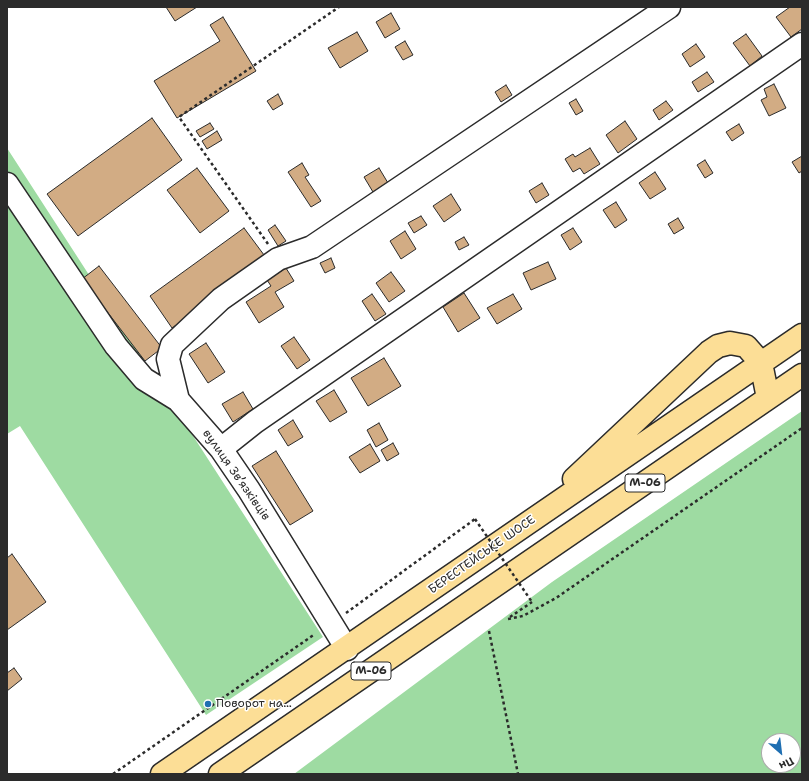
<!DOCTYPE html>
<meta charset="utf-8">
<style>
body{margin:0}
#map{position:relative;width:809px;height:781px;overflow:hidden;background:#fff;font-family:"Shantell Sans",sans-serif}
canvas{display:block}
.frame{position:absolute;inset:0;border:8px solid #2b2b2b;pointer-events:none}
.north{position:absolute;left:761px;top:733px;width:40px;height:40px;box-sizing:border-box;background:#fff;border:1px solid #aaa;border-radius:50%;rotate:152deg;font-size:11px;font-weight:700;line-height:16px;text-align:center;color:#2b2b2b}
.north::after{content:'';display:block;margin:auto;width:14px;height:18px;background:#1f6fb2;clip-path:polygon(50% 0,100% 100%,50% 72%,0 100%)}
</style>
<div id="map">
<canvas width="809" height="781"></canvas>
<div class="frame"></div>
<div class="north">Пн</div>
</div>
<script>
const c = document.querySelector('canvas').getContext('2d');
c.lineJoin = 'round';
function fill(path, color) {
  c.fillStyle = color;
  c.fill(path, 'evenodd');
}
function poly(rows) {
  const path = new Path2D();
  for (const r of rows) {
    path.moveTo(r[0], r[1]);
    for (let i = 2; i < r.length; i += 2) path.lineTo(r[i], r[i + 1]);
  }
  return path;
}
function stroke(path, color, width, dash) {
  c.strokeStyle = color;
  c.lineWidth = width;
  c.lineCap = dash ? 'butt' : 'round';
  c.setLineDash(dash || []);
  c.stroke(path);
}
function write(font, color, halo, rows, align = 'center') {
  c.font = font + ' "Shantell Sans",sans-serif';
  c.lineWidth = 3;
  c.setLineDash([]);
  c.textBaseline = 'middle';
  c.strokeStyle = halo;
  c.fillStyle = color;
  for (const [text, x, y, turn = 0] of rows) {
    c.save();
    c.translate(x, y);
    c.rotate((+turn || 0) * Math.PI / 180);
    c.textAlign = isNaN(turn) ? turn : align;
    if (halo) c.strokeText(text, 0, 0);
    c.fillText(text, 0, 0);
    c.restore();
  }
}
const green = poly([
 [7,148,323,637,206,715,20,426,7,434],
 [802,411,802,774,294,774,552,582],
 [769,741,793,741,793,765,769,765]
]);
const building = poly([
 [166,7,197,7,175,21,166,7],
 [790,7,802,7,802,29,791,37,776,17,790,7],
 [391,13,400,29,385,38,376,22,391,13],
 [223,17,256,71,177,118,154,81,220,41,210,25,223,17],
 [357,32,368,51,340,68,328,48,357,32],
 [746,34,762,56,750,66,733,43,746,34],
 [405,41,413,55,403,60,395,47,405,41],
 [696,44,705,57,690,67,682,54,696,44],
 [707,72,714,82,698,92,692,82,707,72],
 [774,84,786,108,769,116,761,100,767,97,764,89,774,84],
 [506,85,512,95,501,102,495,92,506,85],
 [278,94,283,104,273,110,267,101,278,94],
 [576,99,583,111,576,115,569,103,576,99],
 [666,101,673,110,659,120,653,110,666,101],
 [152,118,182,160,78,236,47,194,152,118],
 [625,121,637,139,618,153,606,135,625,121],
 [210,123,214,129,200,137,196,131,210,123],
 [739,124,744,133,732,141,726,132,739,124],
 [217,131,222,140,207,149,202,141,217,131],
 [590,148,600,164,584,174,580,168,573,172,565,159,573,154,575,157,590,148],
 [802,156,802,171,799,173,792,162,802,156],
 [705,160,713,173,705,178,697,165,705,160],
 [302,163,309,175,305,177,321,201,311,207,288,172,302,163],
 [197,168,229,211,200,233,167,190,197,168],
 [379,168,391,188,376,197,364,177,379,168],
 [655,172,666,189,650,199,639,183,655,172],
 [542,183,549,195,536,203,529,191,542,183],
 [451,194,461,210,444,222,433,206,451,194],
 [616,202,627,220,615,228,603,210,616,202],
 [421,216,427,225,414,233,408,223,421,216],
 [678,218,684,228,674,234,668,224,678,218],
 [275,225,286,241,278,246,268,230,275,225],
 [244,228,267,259,172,328,150,296,244,228],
 [573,228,582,242,570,250,561,235,573,228],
 [405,231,416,249,401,259,390,241,405,231],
 [464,237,469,245,459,250,455,242,464,237],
 [331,258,335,268,325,273,320,263,331,258],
 [548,262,556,279,531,290,523,273,548,262],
 [99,266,162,348,145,361,82,279,99,266],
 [286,268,294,281,275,292,284,307,259,323,246,302,271,286,267,280,286,268],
 [391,272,405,291,389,302,376,283,391,272],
 [464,293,480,318,458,332,443,307,464,293],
 [372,294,386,314,375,321,362,301,372,294],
 [513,294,522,309,497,324,487,308,513,294],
 [294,337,310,360,297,369,281,346,294,337],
 [206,343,225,372,208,383,189,354,206,343],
 [384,358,401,386,368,406,351,378,384,358],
 [334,390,347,412,330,422,316,401,334,390],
 [243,392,253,409,233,422,222,404,243,392],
 [293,420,303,437,288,446,278,430,293,420],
 [379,423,388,440,376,447,367,430,379,423],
 [393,443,399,454,387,461,381,450,393,443],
 [370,444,380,461,360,473,349,457,370,444],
 [276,451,313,511,290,525,252,466,276,451],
 [12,554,46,602,7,630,7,558,12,554],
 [14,668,22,679,7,691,7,673,14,668]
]);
const path = poly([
 [268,244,179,117,339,7],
 [346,613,475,519],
 [510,617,532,602],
 [508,619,523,616,556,598,802,428],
 [489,631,518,774],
 [113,774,315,634]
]);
const minor = poly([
 [7,184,116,346,144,379,178,400,221,449,249,490,347,649],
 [178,400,168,359,172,345,221,299,278,259,312,247,669,7],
 [221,449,255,422,802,44]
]);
const highway = poly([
 [574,479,709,352,718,346,730,343,746,346,761,363,768,398],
 [162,774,802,335],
 [220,774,802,375]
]);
const pathBridge = poly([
 [475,519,532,602]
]);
const markers = [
 [208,704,4,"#1f6fb2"]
];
const shields = [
 [645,483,40],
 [371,671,40]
];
const shieldNames = [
 ["М-06",645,483],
 ["М-06",371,671]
];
const streetNames = [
 ["вулиця Звʼязківців",236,475,55],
 ["БЕРЕСТЕЙСЬКЕ ШОСЕ",482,555,-35]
];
const poiNames = [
 ["Поворот на...",216,704]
];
fill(green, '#9edba2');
fill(building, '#d2ac84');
stroke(building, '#2b2b2b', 1);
stroke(minor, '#2b2b2b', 25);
stroke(highway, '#2b2b2b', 25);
stroke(path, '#2b2b2b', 2.5, [3, 3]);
stroke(minor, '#fff', 22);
stroke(highway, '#fcde96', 22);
stroke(pathBridge, '#2b2b2b', 2.5, [3, 3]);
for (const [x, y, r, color] of markers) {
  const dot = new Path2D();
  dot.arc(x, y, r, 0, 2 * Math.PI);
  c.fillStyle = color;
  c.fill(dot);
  stroke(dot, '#fff', 1.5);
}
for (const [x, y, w] of shields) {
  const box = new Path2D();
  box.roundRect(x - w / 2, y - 9, w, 18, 3);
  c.fillStyle = '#fff';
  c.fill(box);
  stroke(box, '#2b2b2b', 1);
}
write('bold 11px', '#2b2b2b', null, shieldNames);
write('12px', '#2b2b2b', '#fff', streetNames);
write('12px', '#2b2b2b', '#fff', poiNames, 'left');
</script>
